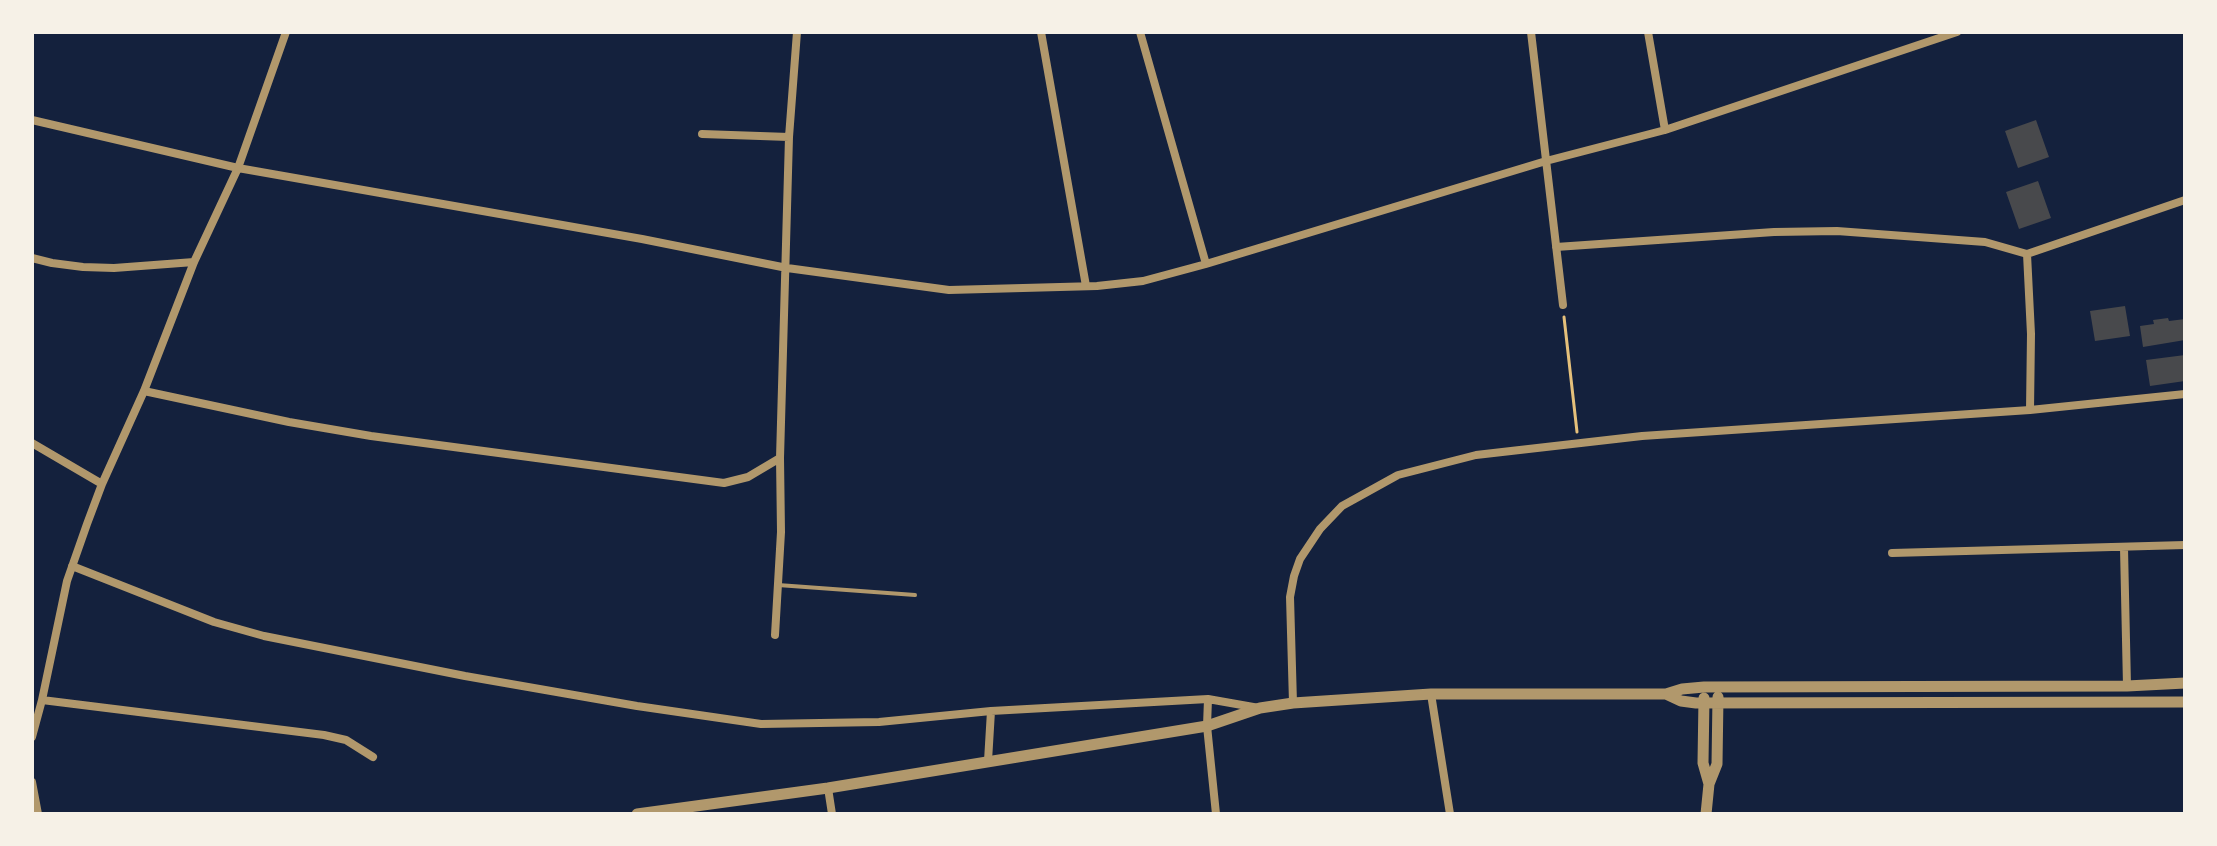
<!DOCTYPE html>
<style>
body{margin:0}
#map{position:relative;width:2217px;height:846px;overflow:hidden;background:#14213d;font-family:"Sofia Sans Condensed",sans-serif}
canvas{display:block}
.frame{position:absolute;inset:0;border:34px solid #f6f1e7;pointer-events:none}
</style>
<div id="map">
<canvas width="2217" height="846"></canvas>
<div class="frame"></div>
</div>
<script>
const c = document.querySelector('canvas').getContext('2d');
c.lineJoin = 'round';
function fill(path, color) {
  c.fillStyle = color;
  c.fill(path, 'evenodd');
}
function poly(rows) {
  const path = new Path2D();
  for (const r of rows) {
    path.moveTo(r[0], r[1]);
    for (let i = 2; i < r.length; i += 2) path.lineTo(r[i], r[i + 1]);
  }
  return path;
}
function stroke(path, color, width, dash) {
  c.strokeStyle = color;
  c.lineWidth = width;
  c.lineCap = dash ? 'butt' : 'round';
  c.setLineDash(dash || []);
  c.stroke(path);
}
const building = poly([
 [2036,120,2049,157,2018,168,2005,131],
 [2038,181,2051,218,2019,229,2006,192],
 [2125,306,2130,336,2095,341,2090,311],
 [2168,318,2169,321,2185,319,2185,340,2143,347,2140,326,2154,324,2153,320],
 [2185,355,2185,381,2150,386,2146,360]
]);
const path = poly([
 [1564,317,1577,432]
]);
const service = poly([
 [778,585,915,595]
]);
const minor = poly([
 [1041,32,1086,286],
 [1140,32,1206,264],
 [1531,32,1563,305],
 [1648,32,1665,130],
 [32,120,238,168,642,239,787,268,949,290,1097,286,1143,281,1206,264,1546,161,1665,130,1957,32],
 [702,134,789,137],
 [1556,247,1774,232,1837,231,1985,242,2027,254,2185,200],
 [2027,254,2031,334,2030,410],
 [32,258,52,263,83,267,114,268,194,262],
 [144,391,289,422,371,436,724,483,748,477,780,458,789,137,797,32],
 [32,443,102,484],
 [2124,548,2127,686],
 [1892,553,2185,545],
 [72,566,214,622,264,636,465,676,637,706,761,724,879,722,991,711,1208,699,1259,708],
 [775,635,781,532,780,458],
 [1431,694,1450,814],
 [1208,699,1207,726,1216,814],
 [42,700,324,735,346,740,373,757],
 [1293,703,1290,597,1294,576,1300,559,1320,529,1342,506,1398,475,1476,455,1642,436,2030,410,2185,394],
 [32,737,42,700,67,581,87,524,102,484,144,391,194,262,238,168,286,32],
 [988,761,991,711],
 [32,782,38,814],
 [828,788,832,814]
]);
const tertiary = poly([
 [1666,694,1681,701,1696,703,2185,702],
 [1704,698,1703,763,1709,784],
 [637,814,828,788,1207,726,1260,708,1293,703,1431,694,1666,694,1682,689,1704,687,2127,686,2185,683],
 [1706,814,1709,784,1717,764,1718,697]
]);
fill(building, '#48494c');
stroke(path, '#e5c07b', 3);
stroke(service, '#b1986c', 4);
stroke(minor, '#b1986c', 8);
stroke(tertiary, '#b1986c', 11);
</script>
